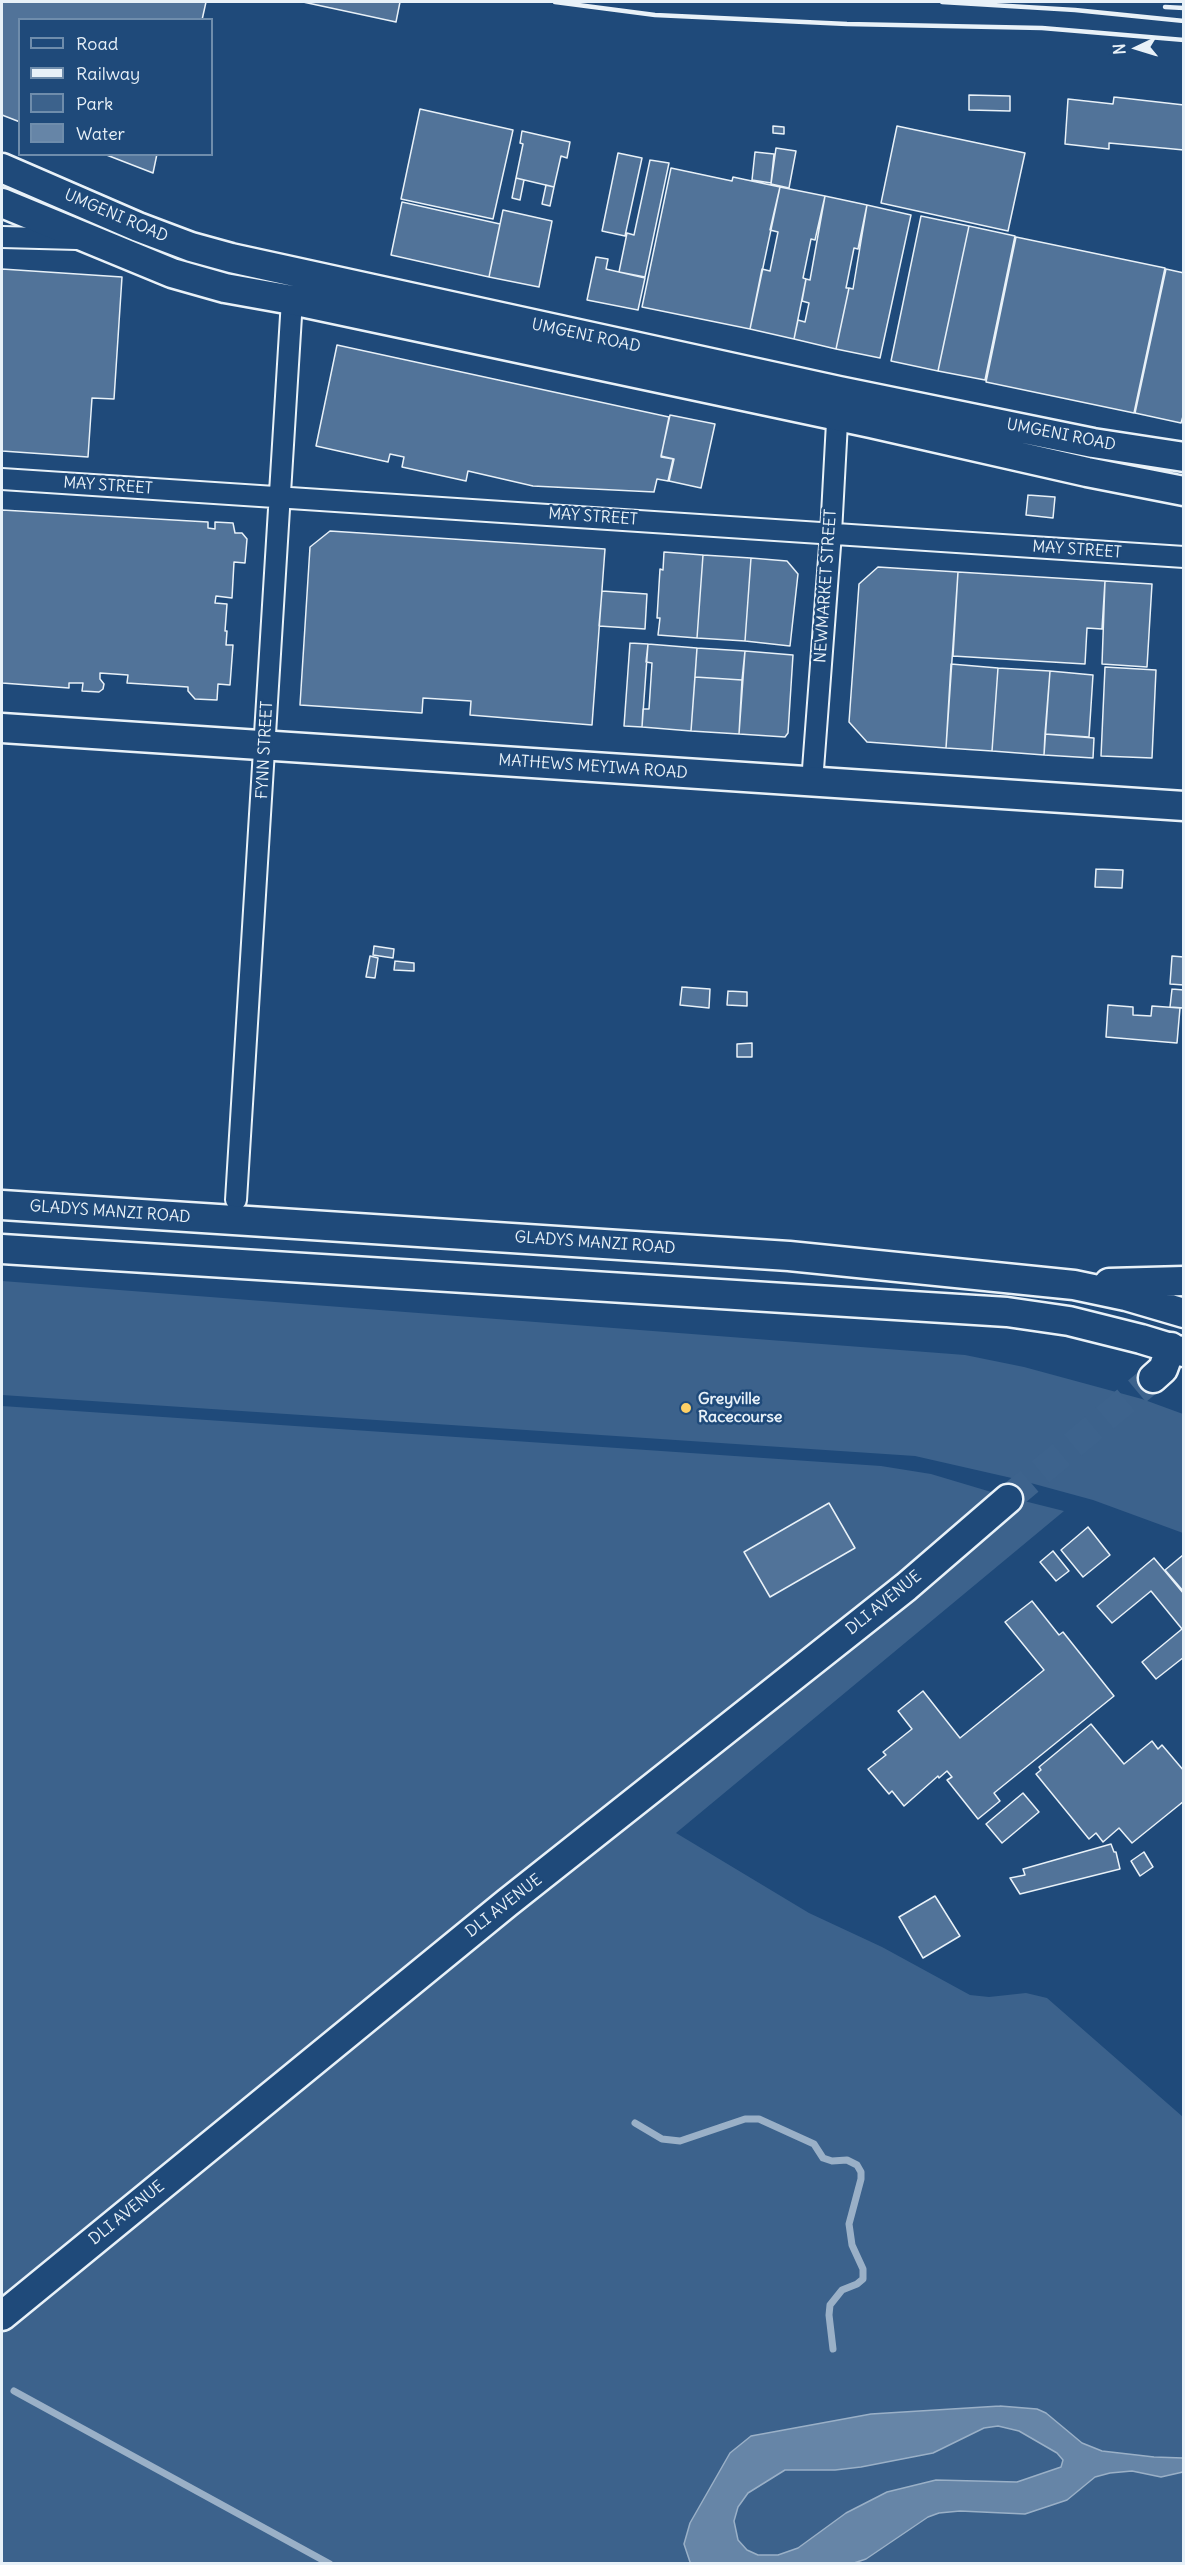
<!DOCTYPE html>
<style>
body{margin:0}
#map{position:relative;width:1185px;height:2565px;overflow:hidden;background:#1f4a7a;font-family:Delius,sans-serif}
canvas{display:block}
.frame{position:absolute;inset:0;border:3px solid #e8f1f8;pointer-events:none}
.legend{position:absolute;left:18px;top:18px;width:195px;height:138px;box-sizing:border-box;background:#1f4a7a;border:2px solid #6f8dac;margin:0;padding:8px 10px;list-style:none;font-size:18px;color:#e8f1f8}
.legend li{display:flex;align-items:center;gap:12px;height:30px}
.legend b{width:30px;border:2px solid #6f8dac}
.north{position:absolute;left:1107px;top:18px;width:60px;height:60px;-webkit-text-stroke:4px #1f4a7a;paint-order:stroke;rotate:266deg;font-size:16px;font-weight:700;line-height:24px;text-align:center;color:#e8f1f8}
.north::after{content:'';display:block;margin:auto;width:21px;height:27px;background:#e8f1f8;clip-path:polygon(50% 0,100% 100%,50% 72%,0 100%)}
</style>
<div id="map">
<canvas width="1185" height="2565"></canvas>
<div class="frame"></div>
<ul class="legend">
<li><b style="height:8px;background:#1f4a7a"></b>Road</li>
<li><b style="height:8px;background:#e8f1f8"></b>Railway</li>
<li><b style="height:16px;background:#3c628c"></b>Park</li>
<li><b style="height:16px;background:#6685a7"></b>Water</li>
</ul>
<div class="north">N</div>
</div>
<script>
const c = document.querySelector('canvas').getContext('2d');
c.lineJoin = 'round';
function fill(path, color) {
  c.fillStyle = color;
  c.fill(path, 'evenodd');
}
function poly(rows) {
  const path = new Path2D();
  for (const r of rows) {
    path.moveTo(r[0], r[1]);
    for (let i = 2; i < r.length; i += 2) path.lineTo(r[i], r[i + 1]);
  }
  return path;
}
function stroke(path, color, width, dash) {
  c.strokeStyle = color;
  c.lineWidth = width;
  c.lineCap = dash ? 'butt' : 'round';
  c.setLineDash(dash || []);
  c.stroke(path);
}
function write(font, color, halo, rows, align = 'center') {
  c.font = font + ' Delius,sans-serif';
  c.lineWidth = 5;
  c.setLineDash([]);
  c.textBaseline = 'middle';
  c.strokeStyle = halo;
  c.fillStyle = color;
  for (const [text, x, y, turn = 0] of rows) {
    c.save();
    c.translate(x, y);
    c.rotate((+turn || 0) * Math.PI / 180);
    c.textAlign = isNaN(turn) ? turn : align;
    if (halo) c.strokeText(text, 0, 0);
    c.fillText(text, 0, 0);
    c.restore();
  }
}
const green = poly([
 [2,1281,965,1355,1024,1367,1142,1399,1183,1414,1183,1533,1093,1500,1016,1479,915,1456,2,1395],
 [2,1406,881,1466,931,1474,1008,1497,1064,1511,676,1833,809,1913,882,1947,970,1995,989,1997,1026,1993,1047,1998,1183,2117,1183,2563,2,2563]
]);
const water = poly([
 [1000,2406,1037,2409,1046,2413,1082,2443,1102,2451,1154,2457,1183,2458,1183,2472,1161,2477,1132,2471,1110,2473,1095,2477,1067,2500,1025,2514,960,2511,939,2513,928,2517,866,2559,854,2563,693,2564,690,2562,684,2544,690,2523,730,2453,751,2436,871,2414,1000,2406],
 [998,2426,1019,2431,1057,2453,1063,2460,1061,2467,1017,2482,936,2480,887,2492,846,2513,798,2548,778,2555,758,2555,747,2550,738,2540,734,2521,738,2507,748,2493,785,2470,835,2470,861,2467,933,2453,984,2428,998,2426]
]);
const stream = poly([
 [635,2123,662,2139,680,2141,745,2119,759,2119,814,2144,823,2158,832,2161,847,2160,857,2165,861,2172,861,2179,849,2224,852,2245,863,2269,863,2279,857,2284,842,2290,830,2305,829,2315,833,2349],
 [14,2391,330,2564]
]);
const building = poly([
 [2,2,206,2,202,20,20,20,20,122,2,115,2,2],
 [303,2,400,2,396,22,303,2],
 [969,95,1010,96,1010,111,969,110,969,95],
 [1114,97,1184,105,1184,150,1109,143,1109,149,1065,144,1068,99,1113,104,1114,97],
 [420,109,513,130,493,219,401,199,420,109],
 [773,126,784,127,784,134,773,133,773,126],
 [897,126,1025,153,1008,231,881,203,897,126],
 [522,131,570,142,567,158,561,156,554,187,516,178,523,144,520,143,522,131],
 [776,148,796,151,789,188,771,184,776,148],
 [755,152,774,154,771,183,752,180,755,152],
 [618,153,642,158,625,236,602,231,618,153],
 [104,154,157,154,153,173,104,154],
 [650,160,669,163,645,277,619,272,627,233,634,235,650,160],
 [671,168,732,181,733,177,780,187,750,329,642,307,671,168],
 [516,178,524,180,520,200,512,198,516,178],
 [546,185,554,187,550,206,542,204,546,185],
 [780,187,825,196,815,240,811,239,803,278,806,279,794,339,750,329,762,269,770,271,778,232,770,230,780,187],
 [825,196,867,205,858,249,854,248,846,288,849,288,836,349,794,339,798,320,805,322,809,303,802,301,806,279,810,280,825,196],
 [402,202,500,224,489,277,391,255,402,202],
 [867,205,911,215,880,358,836,349,849,288,853,289,867,205],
 [503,210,552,221,539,287,489,277,503,210],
 [921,216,969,226,938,371,891,361,921,216],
 [969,226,1015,236,985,380,938,371,969,226],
 [1016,237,1165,268,1134,413,986,382,1016,237],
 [596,257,608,259,606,269,645,278,638,310,587,300,596,257],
 [2,269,122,277,114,399,92,398,88,457,2,451,2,269],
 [1166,269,1184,273,1184,413,1181,423,1135,413,1166,269],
 [337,345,669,417,661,457,673,459,668,481,657,479,654,492,533,486,468,471,466,481,402,467,404,457,390,454,388,462,316,446,337,345],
 [670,415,715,424,701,488,669,481,674,459,661,456,670,415],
 [1028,495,1055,497,1053,518,1026,515,1028,495],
 [2,510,208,522,208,528,215,529,215,522,233,523,235,533,242,533,247,539,245,563,234,562,232,598,216,596,215,603,227,604,225,631,227,631,226,645,233,645,230,685,218,684,217,700,195,699,188,691,188,687,127,683,128,675,100,673,100,679,104,684,103,689,99,692,82,691,83,683,69,683,69,688,2,683,2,510],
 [330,531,605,549,592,725,470,715,471,701,423,698,422,713,300,705,310,547,330,531],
 [664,552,703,555,697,638,658,635,660,618,657,618,660,569,663,570,664,552],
 [703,555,751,558,745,641,697,638,703,555],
 [751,558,787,561,798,574,790,646,745,641,751,558],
 [878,567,958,572,946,748,867,742,849,722,859,584,878,567],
 [958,572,1105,581,1102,629,1087,628,1085,664,953,656,958,572],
 [1105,581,1152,584,1147,667,1102,664,1105,581],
 [602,591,647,594,645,629,599,626,602,591],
 [630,643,648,644,642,727,624,726,630,643],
 [648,644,697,648,691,731,642,727,643,709,649,709,652,663,646,662,648,644],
 [697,648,745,651,742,680,695,677,697,648],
 [745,651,793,655,788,733,785,737,739,734,745,651],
 [951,664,998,668,992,751,946,748,951,664],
 [1105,667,1156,670,1152,758,1101,756,1105,667],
 [998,668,1050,671,1044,755,992,751,998,668],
 [1050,671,1093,675,1089,737,1045,734,1050,671],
 [695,677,742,680,739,734,691,731,695,677],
 [1045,734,1094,738,1093,758,1044,755,1045,734],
 [1096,869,1123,870,1122,888,1095,887,1096,869],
 [374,946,394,949,393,958,373,955,374,946],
 [370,956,378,958,375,978,366,977,370,956],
 [1172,956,1184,957,1184,985,1170,984,1172,956],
 [395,961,414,963,414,971,394,970,395,961],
 [682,987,710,989,709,1008,680,1005,682,987],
 [1172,989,1184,990,1184,1008,1170,1007,1172,989],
 [728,991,747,992,747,1006,727,1005,728,991],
 [1108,1005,1133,1007,1133,1015,1151,1016,1152,1006,1180,1008,1177,1043,1106,1037,1108,1005],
 [752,1043,752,1057,737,1057,737,1044,752,1043],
 [829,1503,855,1548,770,1597,744,1552,829,1503],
 [1088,1527,1110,1555,1083,1577,1061,1550,1088,1527],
 [1053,1551,1069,1571,1056,1581,1040,1562,1053,1551],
 [1183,1555,1184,1555,1184,1592,1165,1570,1183,1555],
 [1154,1558,1184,1594,1184,1657,1156,1679,1142,1662,1182,1629,1151,1591,1112,1623,1097,1606,1154,1558],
 [1032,1601,1059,1635,1063,1632,1114,1696,994,1793,1000,1801,978,1819,947,1780,952,1777,947,1771,939,1778,938,1776,904,1806,892,1791,889,1794,868,1769,886,1755,883,1752,912,1729,898,1711,923,1691,960,1738,1044,1670,1005,1622,1032,1601],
 [1091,1724,1124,1764,1152,1741,1158,1749,1162,1745,1184,1771,1184,1801,1132,1843,1119,1828,1103,1842,1096,1833,1089,1839,1036,1774,1041,1770,1039,1767,1091,1724],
 [1023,1793,1039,1812,1002,1843,986,1824,1023,1793],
 [1111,1844,1114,1852,1116,1852,1120,1869,1020,1894,1010,1878,1025,1875,1023,1869,1111,1844],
 [1144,1852,1153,1867,1140,1876,1131,1861,1144,1852],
 [935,1896,960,1936,923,1958,899,1917,935,1896]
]);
const secondaryTunnel = poly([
 [1008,1499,1153,1378]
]);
const street = poly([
 [2,237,77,239],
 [2,479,1184,557],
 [812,782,831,533,838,404],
 [236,1200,292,300]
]);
const secondary = poly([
 [2,168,138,227,191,247,231,258,839,391,1093,443,1184,457],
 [2,203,172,273,225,288,292,300,871,423,1087,472,1184,491],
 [2,728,1184,806],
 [2,1205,789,1256,1074,1285,1126,1296,1184,1313],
 [2,1249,1007,1312,1069,1321,1141,1339,1184,1352],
 [1109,1283,1184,1281],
 [1153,1378,1163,1369,1171,1347],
 [2,2316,507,1903,906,1587,1008,1499]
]);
const rail = poly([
 [555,2,655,15,847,24,1042,28,1184,40],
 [942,2,1075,10,1184,21],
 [1165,7,1184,8]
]);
const markers = [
 [686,1408,6,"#ffd166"]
];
const streetNames = [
 ["UMGENI ROAD",116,216,23],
 ["UMGENI ROAD",586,336,12],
 ["UMGENI ROAD",1061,435,11],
 ["MAY STREET",108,486,4],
 ["MAY STREET",593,517,4],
 ["MAY STREET",1077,550,4],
 ["NEWMARKET STREET",826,586,-86],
 ["FYNN STREET",265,750,-87],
 ["MATHEWS MEYIWA ROAD",593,767,4],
 ["GLADYS MANZI ROAD",110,1212,4],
 ["GLADYS MANZI ROAD",595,1243,4],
 ["DLI AVENUE",884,1603,-39],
 ["DLI AVENUE",504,1906,-38],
 ["DLI AVENUE",127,2213,-39]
];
const poiNames = [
 ["Greyville",698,1399],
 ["Racecourse",698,1417]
];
fill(green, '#3c628c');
fill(water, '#6685a7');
stroke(water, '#9ab0c7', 1.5);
stroke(stream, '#9ab0c7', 7);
fill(building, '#517399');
stroke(building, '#e8f1f8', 1.5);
stroke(secondaryTunnel, '#3d638d', 28, [28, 14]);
stroke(street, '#e8f1f8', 24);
stroke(secondary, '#e8f1f8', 33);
stroke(street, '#1f4a7a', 20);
stroke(secondary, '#1f4a7a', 28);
stroke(rail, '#e8f1f8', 4.5);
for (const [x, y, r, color] of markers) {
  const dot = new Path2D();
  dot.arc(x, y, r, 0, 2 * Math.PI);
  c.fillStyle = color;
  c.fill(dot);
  stroke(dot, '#1f4a7a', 2);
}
write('16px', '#e8f1f8', '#1f4a7a', streetNames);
write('bold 16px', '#e8f1f8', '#1f4a7a', poiNames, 'left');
</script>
